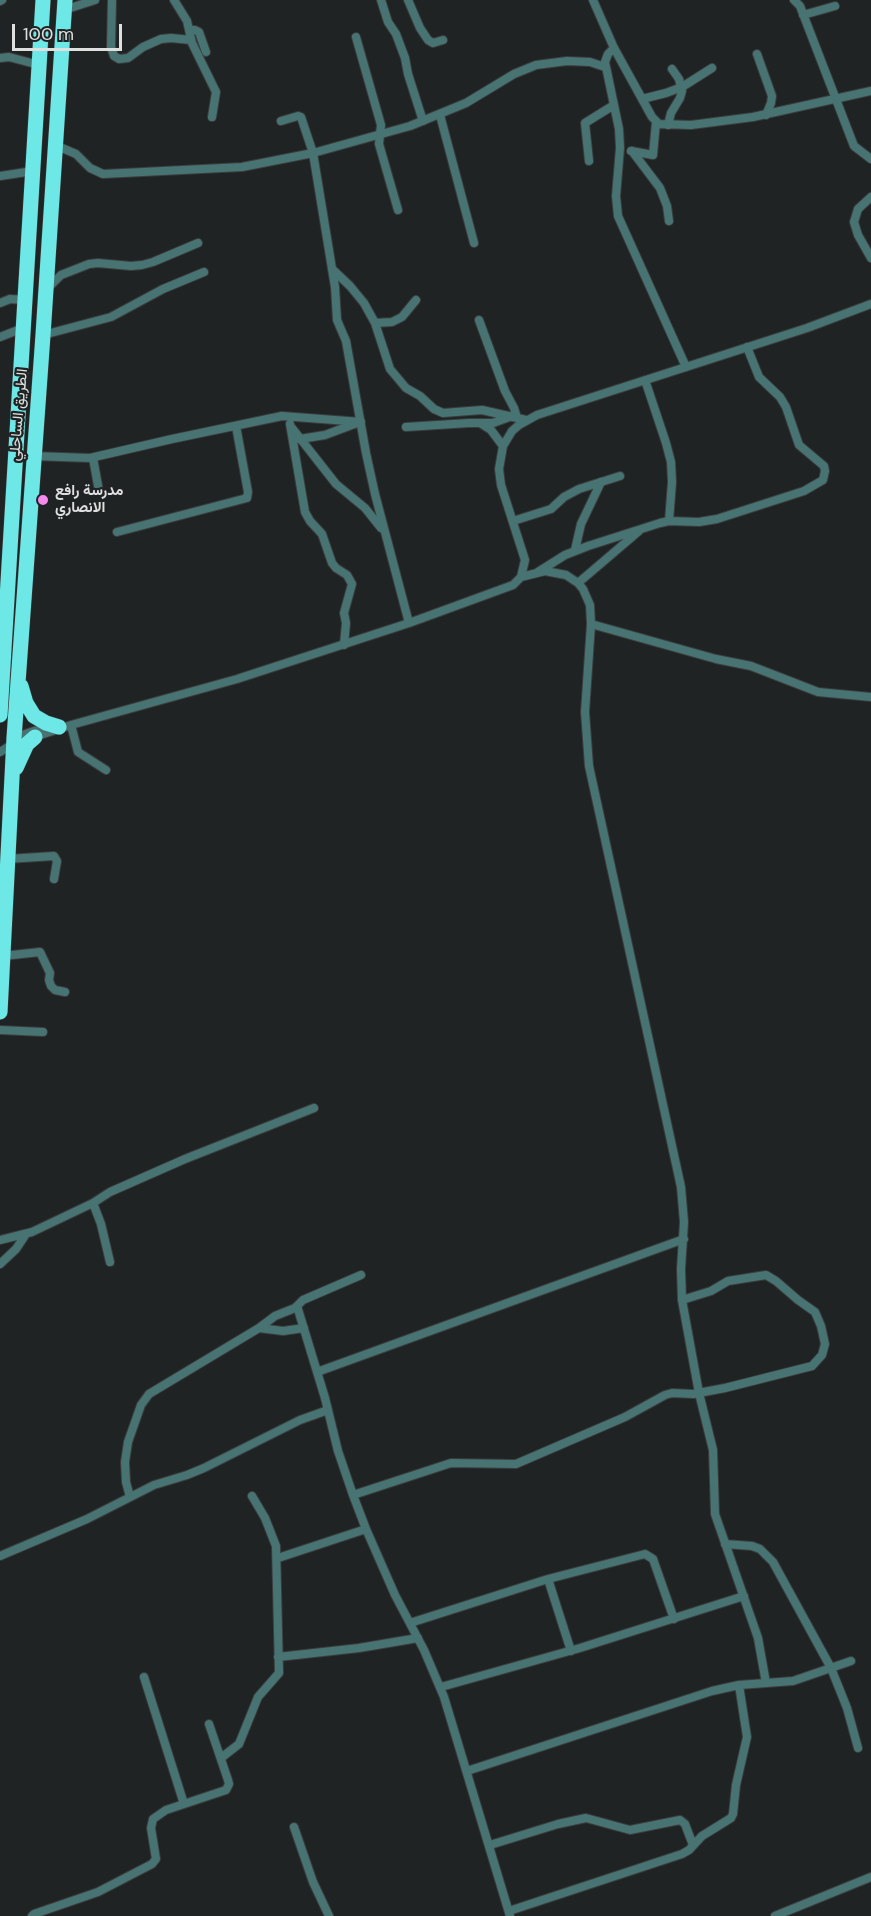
<!DOCTYPE html>
<meta charset="utf-8">
<style>
body{margin:0}
#map{position:relative;width:871px;height:1916px;overflow:hidden;background:#202323;font-family:"DM Sans",sans-serif}
canvas{display:block}
.scale{position:absolute;left:12px;top:24px;width:110px;height:27px;box-sizing:border-box;border:3px solid #dee0e0;border-top:0;padding-left:8px;font-size:18px;line-height:21px;white-space:nowrap;color:#dee0e0;-webkit-text-stroke:4px #202323;paint-order:stroke}
</style>
<div id="map">
<canvas width="871" height="1916"></canvas>
<div class="scale">100 m</div>
</div>
<script>
const c = document.querySelector('canvas').getContext('2d');
c.lineJoin = 'round';
function poly(rows) {
  const path = new Path2D();
  for (const r of rows) {
    path.moveTo(r[0], r[1]);
    for (let i = 2; i < r.length; i += 2) path.lineTo(r[i], r[i + 1]);
  }
  return path;
}
function stroke(path, color, width, dash) {
  c.strokeStyle = color;
  c.lineWidth = width;
  c.lineCap = dash ? 'butt' : 'round';
  c.setLineDash(dash || []);
  c.stroke(path);
}
function write(font, color, halo, rows, align = 'center') {
  c.font = font + ' "DM Sans",Vazirmatn,sans-serif';
  c.lineWidth = 4.5;
  c.setLineDash([]);
  c.textBaseline = 'middle';
  c.strokeStyle = halo;
  c.fillStyle = color;
  for (const [text, x, y, turn = 0] of rows) {
    c.save();
    c.translate(x, y);
    c.rotate((+turn || 0) * Math.PI / 180);
    c.textAlign = isNaN(turn) ? turn : align;
    if (halo) c.strokeText(text, 0, 0);
    c.fillText(text, 0, 0);
    c.restore();
  }
}
const street = poly([
 [112,0,111,47,114,56,119,59,128,58,143,47,161,39,171,38,191,40],
 [174,0,187,21,192,43,216,92,212,117],
 [381,0,388,22,396,34,405,58,408,74,423,121],
 [408,0,420,28,428,40,433,43,443,40],
 [593,0,614,48,652,117,659,124,691,125,753,117,871,91],
 [794,0,800,6,854,146,871,159],
 [0,1,2,0],
 [64,10,95,0],
 [803,15,835,6],
 [190,30,195,30,199,32,206,52],
 [356,37,381,125,379,144,398,210],
 [614,48,608,54,605,62,619,129,620,148,616,196,618,216,686,367],
 [757,54,772,96,771,103,766,115],
 [0,58,9,57,39,65],
 [642,99,666,93,682,87,712,68],
 [440,115,474,243],
 [281,121,298,116,301,117,313,153,335,287,337,320,346,341,366,453,375,494,409,623],
 [668,125,671,113,680,98,682,91,679,79,672,69],
 [55,145,76,154,90,168,103,174,242,167,313,153,410,126,466,103,514,74,536,65,567,61,590,62,605,67],
 [631,151,653,155,656,122],
 [632,151,660,188,667,206,669,221],
 [589,161,585,123,614,105],
 [0,176,33,171],
 [871,197,858,209,854,222,858,235,871,258],
 [332,269,350,286,364,303,375,323,390,369,406,388,420,396,434,409,443,413,482,410,526,420],
 [47,289,61,275,89,264,98,263,131,266,142,265,153,262,198,243],
 [0,303,10,299,25,300],
 [479,320,505,391,514,408,517,418],
 [375,323,392,322,402,317,416,300],
 [43,335,111,317,163,289,204,272],
 [0,337,23,328],
 [645,380,666,443,671,462,672,482,669,521],
 [480,423,491,430,503,446],
 [290,424,305,512,310,521,322,534,332,563,336,568,347,575,352,584,344,613,346,623,344,645],
 [406,427,469,423,493,423,512,416],
 [292,428,336,484,365,508,381,528],
 [300,439,325,435,357,423],
 [33,456,90,458,172,439,282,416,361,422],
 [93,458,99,491],
 [513,521,551,509,564,497,579,489,620,476],
 [117,532,247,498,248,492,236,426],
 [575,550,581,524,601,482],
 [538,572,565,555,588,546,660,523,669,521,699,522,717,519,804,491,823,480,825,471,824,466,799,445,786,407,780,397,759,377,747,347],
 [521,577,545,571,566,575,578,583,583,589,590,605,591,624,585,712,589,766,681,1187,684,1222,681,1269,682,1300,699,1393,713,1450,715,1514,758,1638,766,1683],
 [578,583,639,531],
 [591,624,716,659,751,666,818,692,871,697],
 [71,725,78,752,106,770],
 [14,738,34,731,50,728],
 [31,738,71,725,237,679,409,623,513,585,521,577,525,560,501,485,499,469,503,446,512,431,519,425,537,415,807,328,871,304],
 [0,752,13,744],
 [7,859,54,856,57,861,54,879],
 [3,956,40,952,50,973,49,980,51,986,55,990,65,992],
 [0,1030,43,1032],
 [93,1203,101,1224,110,1262],
 [0,1240,32,1232,93,1203,110,1192,185,1159,314,1108],
 [0,1264,16,1249,26,1234],
 [297,1306,325,1398,338,1451,353,1495,366,1529,395,1595,424,1650,444,1697,510,1916],
 [259,1328,283,1331,304,1328],
 [317,1372,684,1239],
 [353,1495,451,1463,516,1464,625,1417,665,1395,672,1393,693,1394,725,1388,812,1366,822,1355,825,1344,821,1326,815,1312,798,1300,776,1281,766,1275,728,1281,711,1291,682,1300],
 [130,1497,126,1482,125,1462,128,1442,141,1405,149,1394,259,1328,275,1316,295,1308,303,1300,361,1275],
 [725,1544,752,1546,760,1549,773,1562,831,1668,847,1708,858,1748],
 [0,1556,87,1519,154,1485,187,1475,204,1468,300,1420,328,1410],
 [278,1558,366,1529],
 [548,1579,571,1651],
 [410,1623,548,1579,645,1554,653,1559,674,1619],
 [278,1657,359,1648,418,1638],
 [144,1677,184,1804],
 [441,1687,580,1648,744,1596],
 [221,1758,239,1744,258,1697,279,1673,276,1546,265,1518,252,1496],
 [467,1771,712,1691,739,1685,793,1681,851,1661],
 [294,1827,313,1882,329,1916],
 [490,1845,558,1824,586,1818,630,1830,680,1820,685,1824,693,1845],
 [509,1911,682,1854,689,1850,702,1836,731,1818,733,1814,736,1785,747,1737,739,1685],
 [32,1916,34,1914,98,1892,152,1864,156,1859,151,1828,153,1819,166,1810,226,1790,229,1784,228,1780,209,1724],
 [775,1916,871,1877]
]);
const highway = poly([
 [21,686,26,703,34,716,46,723,59,727],
 [0,715,43,0],
 [16,768,27,744,35,737],
 [0,1012,14,738,43,335,65,0]
]);
const markers = [
 [43,500,6,"#f689ee"]
];
const streetNames = [
 ["الطريق الساحلي",19,415,-85]
];
const poiNames = [
 ["مدرسة رافع",55,491],
 ["الانصاري",55,508]
];
stroke(street, '#3b3d3d', 10);
stroke(highway, '#3b3d3d', 16);
stroke(street, '#477473', 8);
stroke(highway, '#6ee8e7', 15);
for (const [x, y, r, color] of markers) {
  const dot = new Path2D();
  dot.arc(x, y, r, 0, 2 * Math.PI);
  c.fillStyle = color;
  c.fill(dot);
  stroke(dot, '#202323', 2);
}
write('15px', '#dee0e0', '#202323', streetNames);
write('bold 15px', '#dee0e0', '#202323', poiNames, 'left');
</script>
